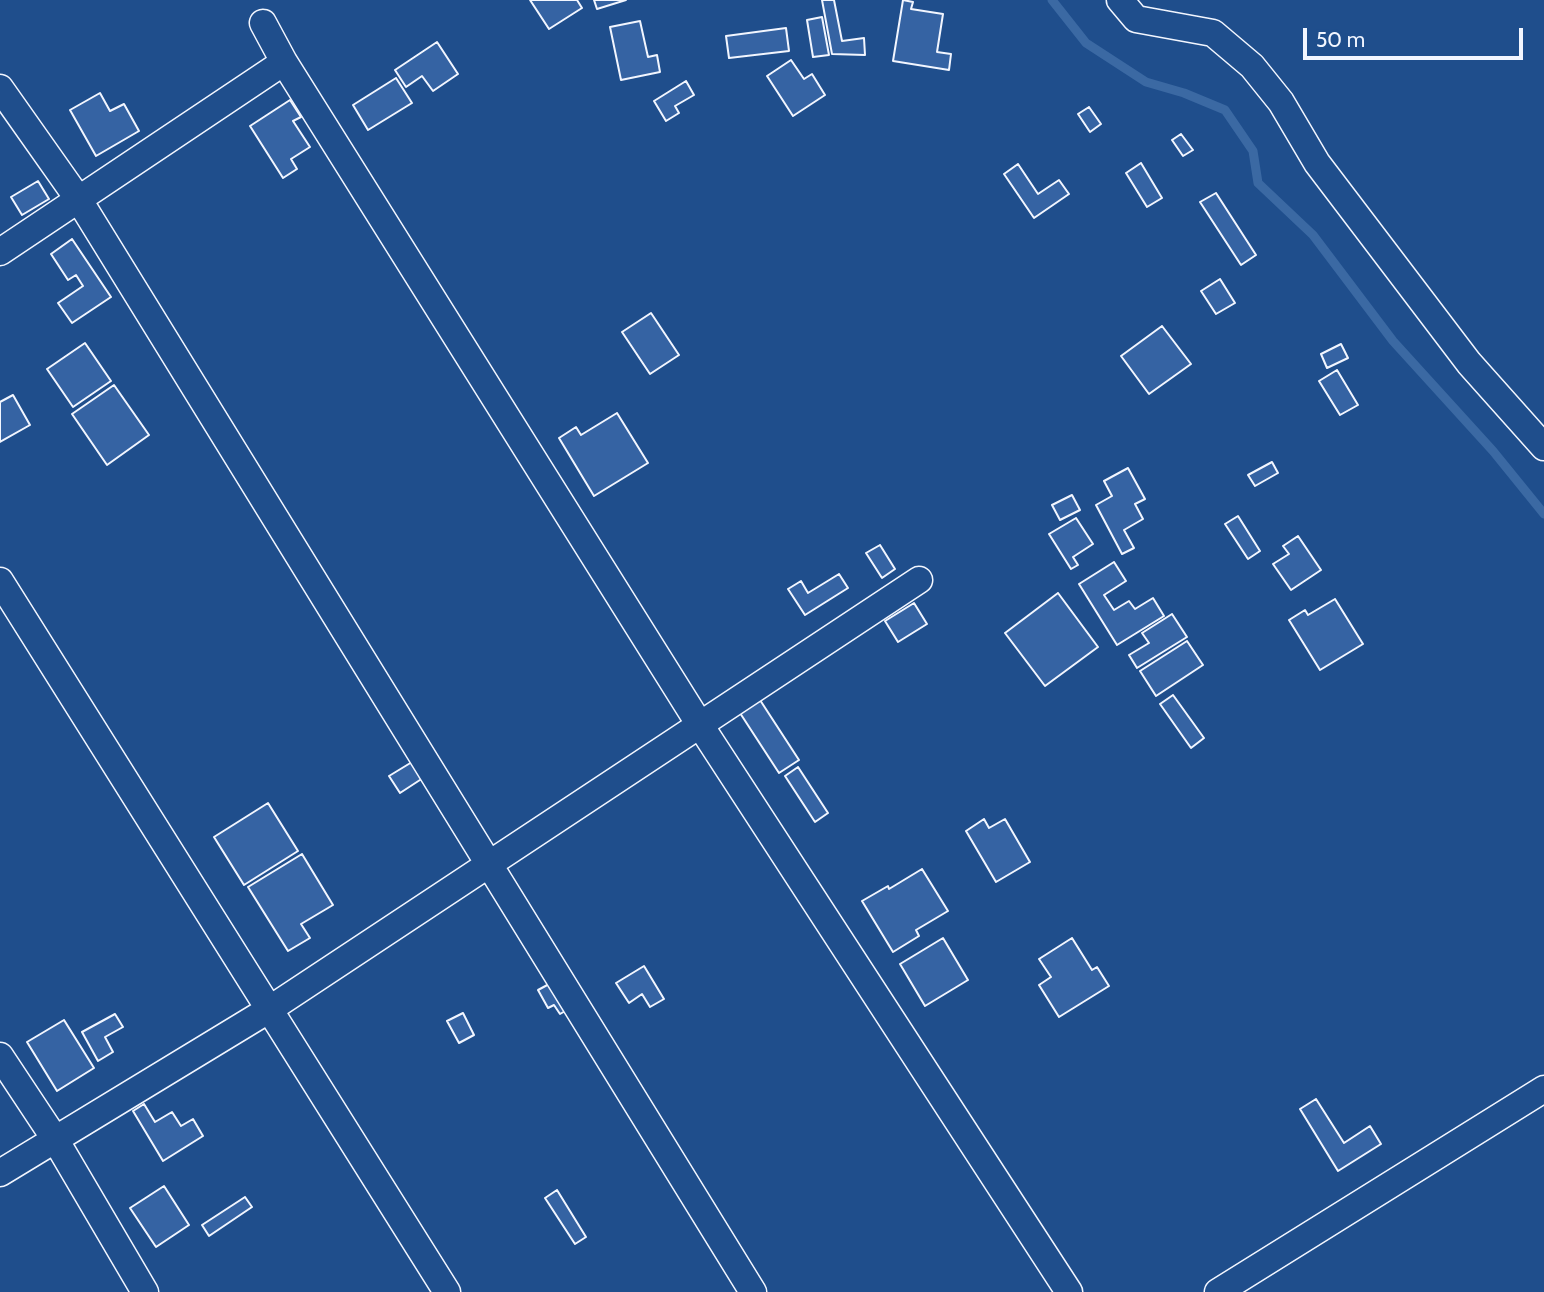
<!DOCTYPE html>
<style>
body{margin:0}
#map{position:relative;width:1544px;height:1292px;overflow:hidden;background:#1f4e8c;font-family:Cabin,sans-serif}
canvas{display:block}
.scale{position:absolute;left:1303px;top:28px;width:220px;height:32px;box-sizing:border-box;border:4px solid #f2f6ff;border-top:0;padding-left:9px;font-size:21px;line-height:24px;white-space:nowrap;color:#f2f6ff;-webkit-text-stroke:5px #1f4e8c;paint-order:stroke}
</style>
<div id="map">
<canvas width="1544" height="1292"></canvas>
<div class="scale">50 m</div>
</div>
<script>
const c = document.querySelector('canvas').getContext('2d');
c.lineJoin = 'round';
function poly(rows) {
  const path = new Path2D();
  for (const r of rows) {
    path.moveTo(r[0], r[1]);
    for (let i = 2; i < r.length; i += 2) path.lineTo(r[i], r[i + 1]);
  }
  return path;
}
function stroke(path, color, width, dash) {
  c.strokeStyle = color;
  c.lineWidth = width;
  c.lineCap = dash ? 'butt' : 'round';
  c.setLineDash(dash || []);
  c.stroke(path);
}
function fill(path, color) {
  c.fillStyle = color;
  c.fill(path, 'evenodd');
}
const stream = poly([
 [1052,0,1086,43,1146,82,1184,93,1225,110,1253,151,1258,183,1313,235,1393,341,1493,451,1544,514]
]);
const building = poly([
 [530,0,577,0,582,8,549,29,530,0],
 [594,0,626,0,597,9,594,0],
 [822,0,834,0,842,41,864,38,865,55,832,54,822,0],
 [903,0,913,2,911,9,943,14,937,52,951,54,949,70,893,61,903,0],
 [822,17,829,55,813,57,807,20,822,17],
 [640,21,648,57,657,55,660,72,621,80,610,27,640,21],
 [786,28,789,51,729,58,726,36,786,28],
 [437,42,458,74,433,91,422,76,406,87,395,70,437,42],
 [791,60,804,79,812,74,825,95,793,116,767,76,791,60],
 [396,78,412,103,368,130,353,105,396,78],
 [686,81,694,95,675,106,679,113,666,121,654,101,686,81],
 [100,93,110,111,124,104,139,131,96,156,70,110,100,93],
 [290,100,301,117,293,121,310,147,291,159,297,169,283,178,250,126,290,100],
 [1089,107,1101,124,1090,132,1078,114,1089,107],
 [1181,134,1193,150,1183,156,1172,140,1181,134],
 [1141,163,1162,198,1147,207,1126,173,1141,163],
 [1018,164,1038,194,1059,180,1069,194,1034,218,1004,174,1018,164],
 [38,181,49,199,22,215,11,197,38,181],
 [1216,193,1256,255,1241,265,1200,202,1216,193],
 [72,239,111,297,72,323,58,303,83,286,76,275,68,280,51,254,72,239],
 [1220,279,1235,303,1216,314,1201,291,1220,279],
 [651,313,679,355,650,374,622,332,651,313],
 [1162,326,1191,364,1149,394,1121,356,1162,326],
 [85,343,111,381,73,407,47,369,85,343],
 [1341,344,1348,358,1327,368,1321,354,1341,344],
 [1337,370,1358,405,1340,415,1319,381,1337,370],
 [114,385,149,435,107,465,72,414,114,385],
 [13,395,30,425,0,442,0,402,13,395],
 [617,413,648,463,594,496,559,438,576,427,581,435,617,413],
 [1272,462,1278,473,1255,486,1248,475,1272,462],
 [1128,468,1145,499,1135,504,1143,519,1124,530,1134,548,1122,554,1096,505,1112,496,1104,481,1128,468],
 [1072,495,1080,510,1060,520,1052,505,1072,495],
 [1238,516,1260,551,1248,559,1225,524,1238,516],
 [1076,518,1093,544,1073,557,1078,565,1071,569,1049,534,1076,518],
 [1298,536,1321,570,1291,590,1273,564,1289,554,1283,546,1298,536],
 [880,545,895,569,882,578,866,553,880,545],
 [1114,562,1126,581,1104,595,1114,610,1129,601,1135,609,1153,598,1164,616,1117,645,1079,584,1114,562],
 [839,574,848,588,805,615,788,589,801,581,808,593,839,574],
 [1058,593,1098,647,1045,686,1005,633,1058,593],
 [1335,599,1363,644,1320,670,1289,620,1305,610,1308,615,1335,599],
 [914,603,927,624,898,642,885,621,914,603],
 [1172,614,1187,637,1137,668,1129,655,1149,643,1142,633,1172,614],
 [1187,641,1203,665,1156,696,1140,671,1187,641],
 [1173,695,1204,738,1191,748,1160,704,1173,695],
 [760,700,799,760,779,773,740,713,760,700],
 [412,762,423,778,400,793,389,776,412,762],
 [798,767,828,813,815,822,785,776,798,767],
 [268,803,298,851,244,885,214,837,268,803],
 [984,819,989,828,1005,819,1030,862,996,882,966,831,984,819],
 [302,854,333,905,301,924,310,938,288,951,248,887,302,854],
 [922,869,948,911,916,930,919,936,893,952,862,901,888,886,889,889,922,869],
 [943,938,968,980,925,1006,900,964,943,938],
 [1072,938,1092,970,1097,967,1109,986,1059,1017,1039,985,1051,977,1039,959,1072,938],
 [644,966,664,999,650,1007,642,994,629,1003,616,983,644,966],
 [551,983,567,1010,560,1014,554,1005,548,1008,538,990,551,983],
 [463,1013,474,1035,459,1043,447,1021,463,1013],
 [115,1014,123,1027,105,1037,113,1052,98,1061,82,1032,115,1014],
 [64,1020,94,1068,57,1091,27,1042,64,1020],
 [1316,1099,1344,1143,1370,1126,1381,1144,1338,1171,1300,1109,1316,1099],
 [144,1104,155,1122,172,1112,181,1126,193,1119,203,1136,163,1161,133,1111,144,1104],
 [164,1186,189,1225,156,1247,130,1208,164,1186],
 [557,1190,586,1237,575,1244,545,1198,557,1190],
 [245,1197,252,1207,209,1236,202,1225,245,1197]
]);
const minor = poly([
 [1120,0,1136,19,1213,33,1252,66,1281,102,1317,163,1469,363,1544,447],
 [263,23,284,62,700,725,1069,1292],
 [0,88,79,200,753,1292],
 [0,252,284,62],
 [0,581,447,1292],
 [0,1056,55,1139,145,1292],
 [0,1173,270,1009,919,580],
 [1218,1292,1544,1089]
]);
stroke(stream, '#3b69a3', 9);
fill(building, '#3563a3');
stroke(building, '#f2f6ff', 2);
stroke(minor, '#f2f6ff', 29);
stroke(minor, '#1f4e8c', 26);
</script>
